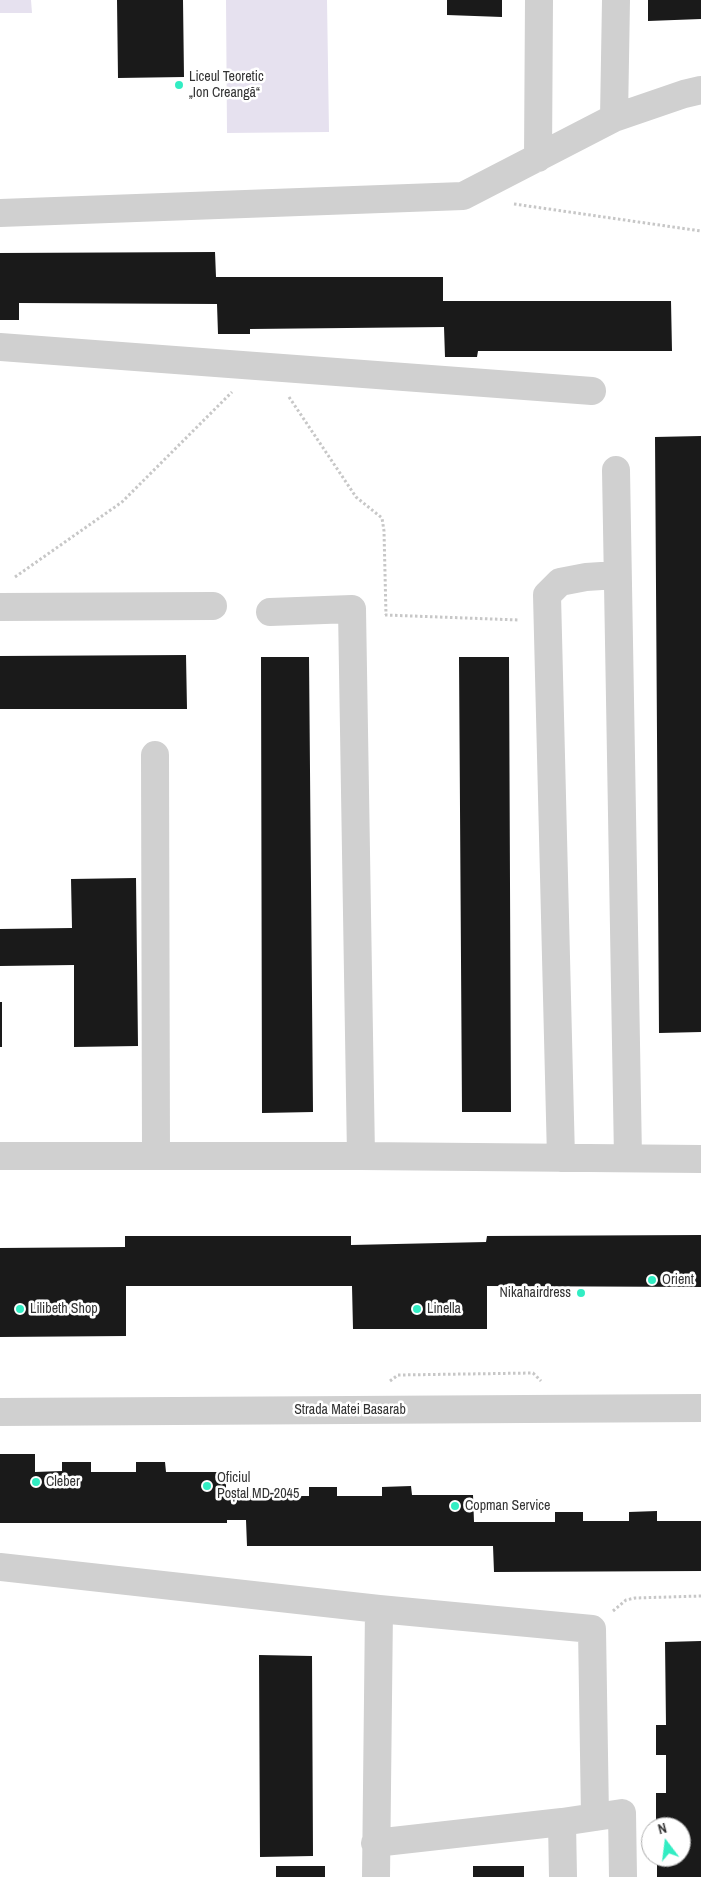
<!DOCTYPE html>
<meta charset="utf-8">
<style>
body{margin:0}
#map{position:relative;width:701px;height:1877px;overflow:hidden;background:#fff;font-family:"Archivo Narrow",sans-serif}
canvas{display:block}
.north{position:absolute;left:641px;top:1817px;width:50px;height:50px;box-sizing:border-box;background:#fff;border:1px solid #adadad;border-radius:50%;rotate:345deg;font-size:14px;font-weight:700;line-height:20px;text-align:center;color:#333}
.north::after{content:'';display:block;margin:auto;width:18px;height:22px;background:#32edc3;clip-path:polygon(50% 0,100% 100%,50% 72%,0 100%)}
</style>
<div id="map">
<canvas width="701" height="1877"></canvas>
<div class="north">N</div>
</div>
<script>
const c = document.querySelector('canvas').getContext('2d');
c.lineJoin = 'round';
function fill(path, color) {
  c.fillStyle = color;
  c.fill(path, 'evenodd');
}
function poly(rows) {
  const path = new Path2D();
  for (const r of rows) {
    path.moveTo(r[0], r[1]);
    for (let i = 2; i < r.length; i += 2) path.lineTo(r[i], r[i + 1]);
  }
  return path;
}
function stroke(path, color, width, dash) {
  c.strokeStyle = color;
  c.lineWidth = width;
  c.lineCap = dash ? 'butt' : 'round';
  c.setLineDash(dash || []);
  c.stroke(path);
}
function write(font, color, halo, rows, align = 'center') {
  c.font = font + ' "Archivo Narrow",sans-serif';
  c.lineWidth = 5;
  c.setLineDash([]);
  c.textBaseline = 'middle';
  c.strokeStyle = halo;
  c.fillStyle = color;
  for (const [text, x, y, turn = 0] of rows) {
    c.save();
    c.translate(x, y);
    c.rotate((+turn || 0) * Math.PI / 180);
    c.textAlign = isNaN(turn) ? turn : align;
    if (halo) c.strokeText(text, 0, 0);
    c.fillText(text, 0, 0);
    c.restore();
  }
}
const green = poly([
 [0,0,31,0,32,13,0,13],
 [226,0,327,0,329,132,227,133]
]);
const building = poly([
 [117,0,183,0,184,77,118,78],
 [447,0,502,0,502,17,447,15],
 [648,0,701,0,701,19,648,21],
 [215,252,216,277,443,277,443,301,671,301,672,351,478,351,477,357,445,357,444,327,250,329,250,334,218,334,217,304,19,303,19,320,0,320,0,253],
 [701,436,701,1032,659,1033,655,437],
 [186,655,187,709,0,709,0,656],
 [261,657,309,657,313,1112,262,1113],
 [459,657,509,657,511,1112,462,1112],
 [136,878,138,1046,74,1047,74,965,0,966,0,929,72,928,71,879],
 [0,1002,2,1002,2,1047,0,1047],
 [701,1235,701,1287,487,1286,487,1329,353,1329,352,1286,126,1286,126,1336,0,1337,0,1248,125,1247,125,1236,351,1236,351,1245,486,1242,487,1236],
 [0,1454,35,1454,35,1472,62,1471,62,1462,91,1462,91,1472,136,1472,136,1462,165,1462,166,1472,226,1472,226,1496,309,1496,309,1487,337,1487,337,1496,382,1496,382,1487,411,1486,412,1495,473,1495,474,1522,555,1522,555,1512,583,1512,583,1521,629,1521,629,1512,657,1511,657,1521,701,1521,701,1571,494,1572,493,1546,247,1546,246,1520,227,1520,227,1523,0,1523],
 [701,1641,701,1877,657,1877,657,1857,681,1857,681,1827,666,1827,666,1821,656,1821,656,1793,666,1793,666,1755,656,1755,656,1725,666,1725,665,1642],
 [259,1655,312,1656,313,1856,260,1857],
 [276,1866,325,1866,325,1877,276,1877],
 [473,1866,524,1866,524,1877,473,1877]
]);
const path = poly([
 [514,204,701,231],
 [289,397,356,497,382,518,384,531,386,615],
 [15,577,122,502,232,392],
 [385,615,519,620],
 [390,1381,398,1375,533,1373,541,1381],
 [613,1611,626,1600,635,1598,701,1596]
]);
const minor = poly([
 [614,118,616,0],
 [538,158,539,0],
 [0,213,463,196,614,118,684,94,701,90],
 [0,347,592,391],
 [616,470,628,1158],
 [0,607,213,606],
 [270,612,352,609,361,1156],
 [155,755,156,1156],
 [0,1156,361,1156,701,1159],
 [561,1158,547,595,560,582,586,577,617,575],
 [0,1412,701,1408],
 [0,1567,379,1609,592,1629,595,1817],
 [562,1822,563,1877],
 [375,1843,562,1822,622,1813,623,1877],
 [376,1877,379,1609]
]);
const markers = [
 [179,85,5,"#32edc3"],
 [652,1280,5,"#32edc3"],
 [581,1293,5,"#32edc3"],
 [20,1309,5,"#32edc3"],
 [417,1309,5,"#32edc3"],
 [36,1482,5,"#32edc3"],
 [207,1486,5,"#32edc3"],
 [455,1506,5,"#32edc3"]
];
const poiNames = [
 ["Liceul Teoretic",189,77],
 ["„Ion Creangă“",189,93],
 ["Orient",662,1280],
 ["Nikahairdress",571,1293,"right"],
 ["Lilibeth Shop",30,1309],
 ["Linella",427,1309],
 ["Oficiul",217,1478],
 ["Poștal MD-2045",217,1494],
 ["Cleber",46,1482],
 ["Copman Service",465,1506]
];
const streetNames = [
 ["Strada Matei Basarab",350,1410]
];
fill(green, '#e6e1ef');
fill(building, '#1a1a1a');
stroke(path, '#c7c7c7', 3, [2.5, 2.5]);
stroke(minor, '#d0d0d0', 28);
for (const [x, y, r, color] of markers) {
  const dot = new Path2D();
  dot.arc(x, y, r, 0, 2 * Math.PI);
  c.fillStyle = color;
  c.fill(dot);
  stroke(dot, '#fff', 2);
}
write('14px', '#333', '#fff', poiNames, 'left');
write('14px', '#333', '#fff', streetNames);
</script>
